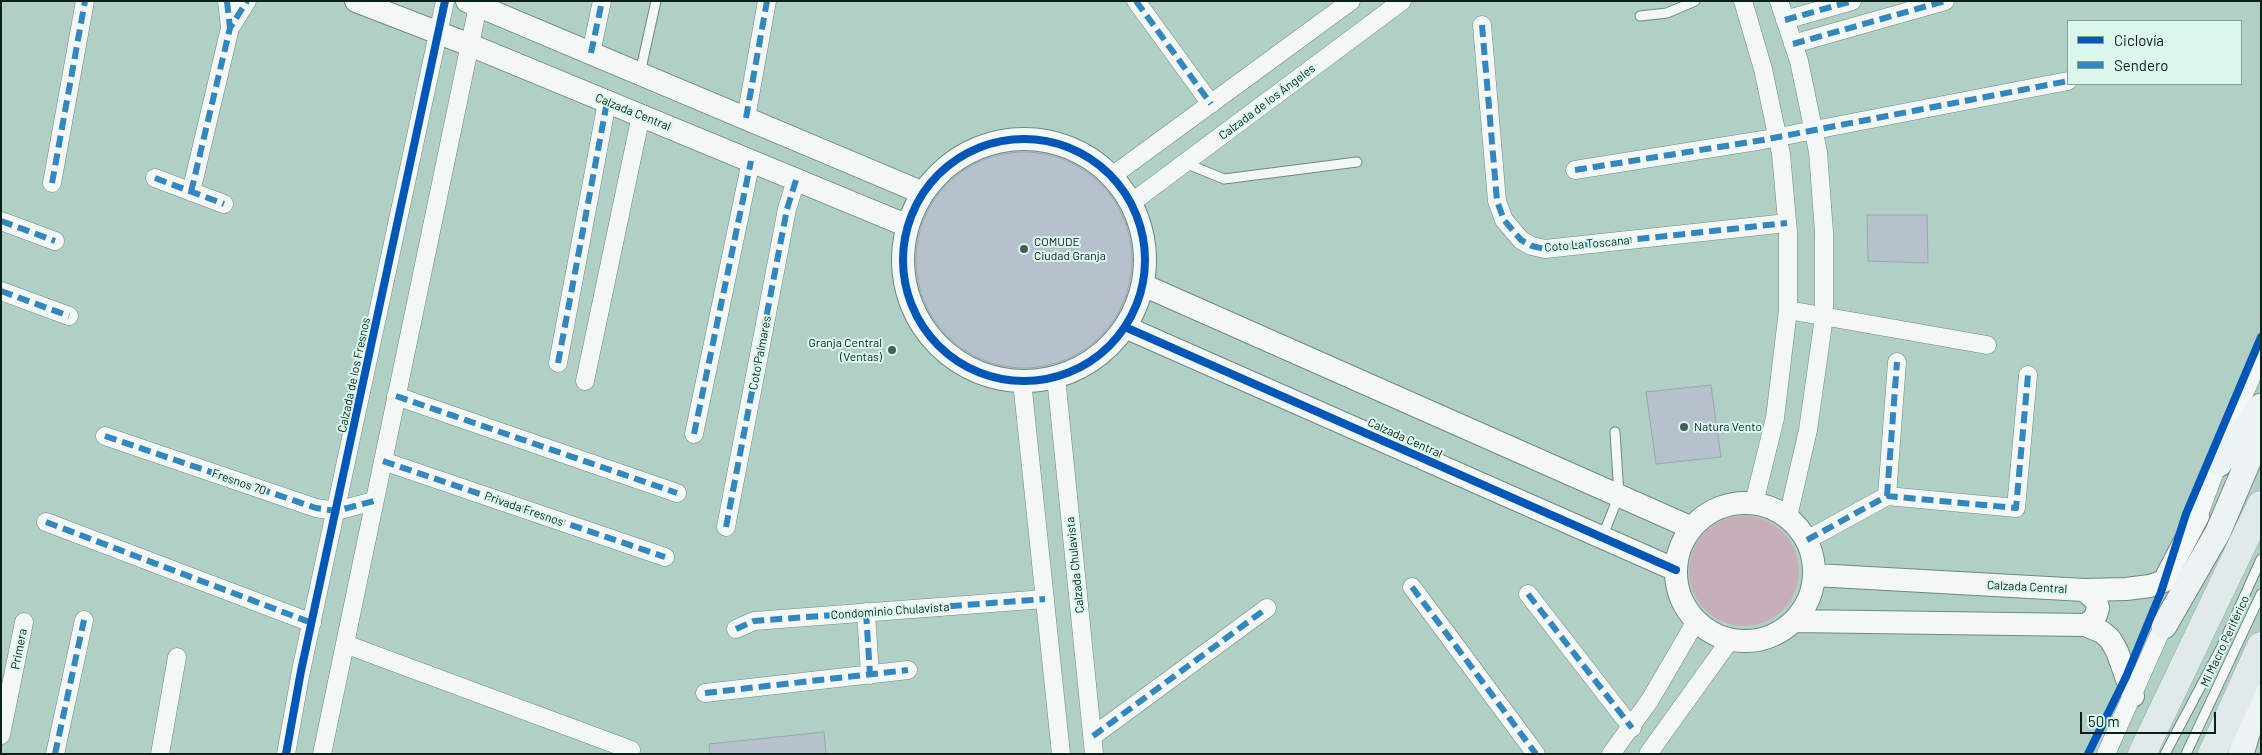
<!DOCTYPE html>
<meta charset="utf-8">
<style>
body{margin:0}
#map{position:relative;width:2262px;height:755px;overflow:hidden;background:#b1d0c5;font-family:Barlow,sans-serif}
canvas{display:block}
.frame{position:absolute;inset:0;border:2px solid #092119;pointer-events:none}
.legend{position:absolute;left:2067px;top:20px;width:175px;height:65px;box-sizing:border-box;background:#dbf7ec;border:1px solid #87a198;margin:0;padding:6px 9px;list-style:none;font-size:15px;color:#092119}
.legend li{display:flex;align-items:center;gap:10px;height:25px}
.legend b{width:25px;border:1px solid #87a198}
.scale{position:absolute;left:2080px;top:712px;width:136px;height:22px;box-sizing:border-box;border:2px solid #092119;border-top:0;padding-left:6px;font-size:15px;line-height:18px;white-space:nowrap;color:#092119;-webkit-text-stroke:4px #dbf7ec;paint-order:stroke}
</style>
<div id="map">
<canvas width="2262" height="755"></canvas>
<div class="frame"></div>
<ul class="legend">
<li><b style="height:6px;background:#0057b8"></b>Ciclovía</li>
<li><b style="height:6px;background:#3287be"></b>Sendero</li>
</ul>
<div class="scale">50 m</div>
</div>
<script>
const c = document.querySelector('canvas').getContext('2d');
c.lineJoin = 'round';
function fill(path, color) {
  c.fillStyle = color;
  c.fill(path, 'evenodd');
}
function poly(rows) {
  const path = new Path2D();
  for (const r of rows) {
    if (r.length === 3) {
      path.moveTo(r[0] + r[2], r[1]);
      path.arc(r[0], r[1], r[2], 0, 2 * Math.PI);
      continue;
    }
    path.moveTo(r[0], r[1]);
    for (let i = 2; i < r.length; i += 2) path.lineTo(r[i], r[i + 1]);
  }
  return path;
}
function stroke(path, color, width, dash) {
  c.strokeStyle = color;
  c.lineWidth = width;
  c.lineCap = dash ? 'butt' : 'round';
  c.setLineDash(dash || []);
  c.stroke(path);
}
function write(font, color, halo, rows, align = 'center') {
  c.font = font + ' Barlow,sans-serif';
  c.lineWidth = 4;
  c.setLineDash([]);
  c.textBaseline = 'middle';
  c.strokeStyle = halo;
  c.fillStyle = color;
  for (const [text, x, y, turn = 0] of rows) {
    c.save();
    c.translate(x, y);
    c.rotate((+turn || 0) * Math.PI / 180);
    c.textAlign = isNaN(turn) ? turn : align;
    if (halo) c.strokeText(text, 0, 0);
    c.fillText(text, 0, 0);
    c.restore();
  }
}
const green = poly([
 [1744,571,55]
]);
const building = poly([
 [1024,260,108],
 [1867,215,1927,215,1928,263,1868,261,1867,215],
 [1711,385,1721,457,1656,464,1646,392,1711,385],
 [824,732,826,754,710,754,709,744,824,732]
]);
const path = poly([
 [2247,342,2261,311],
 [2176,510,2197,461],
 [2130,635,2142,606],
 [2071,754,2108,683]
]);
const service = poly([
 [1640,16,1667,13,1695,1],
 [640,73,656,1],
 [1185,163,1224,179,1357,162],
 [1602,538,1619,495,1615,432],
 [2165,754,2222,646,2261,559],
 [2186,754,2261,594]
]);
const minor = poly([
 [227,1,230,28],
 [1136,1,1211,104],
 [1743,1,1763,69,1781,154,1788,232,1788,310,1775,418,1754,503],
 [1779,1,1799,61,1818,152,1824,232,1824,317,1808,430,1788,517],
 [1785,20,1852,1],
 [1482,25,1497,201,1504,220,1521,240,1532,246,1545,249,1787,223],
 [1793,44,1945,1],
 [591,53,602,1],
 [746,118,767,1],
 [1575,170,1763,140,2068,81],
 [1112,176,1351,1],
 [155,178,224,204],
 [52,183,85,1],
 [191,192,230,28,247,1],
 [1131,203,1402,1],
 [1,221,55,241],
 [1,291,69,316],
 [1788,310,1987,345],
 [558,363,607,102],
 [1056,377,1094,754],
 [585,381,641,115],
 [1022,381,1061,754],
 [396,396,677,493],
 [694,434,751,161],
 [105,436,316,508,336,511,374,501],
 [383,461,665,557],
 [1887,496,1897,362],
 [46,522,312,623],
 [726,527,787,209,796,180],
 [2194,528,2241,401,2261,355],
 [1807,540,1887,496,2016,508,2028,375],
 [1412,587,1536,754],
 [1528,594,1632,728],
 [866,612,870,675],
 [736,629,754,621,1045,599],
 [345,644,631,750],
 [705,693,908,670],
 [1,735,24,622],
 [1093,736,1267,608],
 [55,754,84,620],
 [160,754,177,657],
 [286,754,301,671,445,1],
 [322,754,479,1],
 [1611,754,1650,700,1696,621],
 [1648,754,1730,640],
 [2106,754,2168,615]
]);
const tertiary = poly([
 [356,1,470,45,908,226],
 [467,1,923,193],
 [1024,260,121],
 [1143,285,1692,528],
 [1125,327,1676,570],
 [1745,572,69],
 [1815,575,2084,590,2126,589,2150,586,2164,581,2198,516],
 [2084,590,2096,600,2098,608,2096,615,2092,621,2085,625],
 [1796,621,2085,625,2102,632,2110,639,2117,651,2133,696]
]);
const secondary = poly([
 [2219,464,2261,406],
 [2164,626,2218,532,2261,431],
 [2241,754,2253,714,2261,696]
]);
const trunk = poly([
 [2142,754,2261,505],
 [2212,754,2261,646]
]);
const quiet = poly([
 [227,1,230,28],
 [1136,1,1211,104],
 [1785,20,1852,1],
 [1482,25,1497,201,1504,220,1521,240,1532,246,1545,249,1787,223],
 [1793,44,1945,1],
 [591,53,602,1],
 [746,118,767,1],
 [1575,170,1763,140,2068,81],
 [155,178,224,204],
 [52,183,85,1],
 [191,192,230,28,247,1],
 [1,221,55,241],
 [1,291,69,316],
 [558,363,607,102],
 [396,396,677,493],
 [694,434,751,161],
 [105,436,316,508,336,511,374,501],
 [383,461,665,557],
 [1887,496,1897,362],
 [46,522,312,623],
 [726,527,787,209,796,180],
 [1807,540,1887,496,2016,508,2028,375],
 [1412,587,1536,754],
 [1528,594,1632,728],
 [866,612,870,675],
 [736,629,754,621,1045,599],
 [705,693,908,670],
 [1093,736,1267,608],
 [55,754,84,620]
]);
const cycleway = poly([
 [1024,260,121],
 [1125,327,1676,570],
 [286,754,301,671,445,1],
 [2088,754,2126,677,2161,592,2186,514,2261,337]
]);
const markers = [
 [1024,249,5,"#445e55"],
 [892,350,5,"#445e55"],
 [1684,427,5,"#445e55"]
];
const streetNames = [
 ["Calzada de los Ángeles",1267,102,-37],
 ["Calzada Central",633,112,22],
 ["Coto La Toscana",1587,244,-5],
 ["Coto Palmares",760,353,-79],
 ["Calzada de los Fresnos",354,375,-78],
 ["Calzada Central",1405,438,24],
 ["Fresnos 70",239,482,19],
 ["Privada Fresnos",524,509,19],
 ["Calzada Chulavista",1075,565,-96],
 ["Calzada Central",2027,587,3],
 ["Condominio Chulavista",890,611,-4],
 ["Mi Macro Periférico",2225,641,-65],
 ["Primera",19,649,-79]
];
const poiNames = [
 ["COMUDE",1034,242],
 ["Ciudad Granja",1034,256],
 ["Granja Central",882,343,"right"],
 ["(Ventas)",882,357,"right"],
 ["Natura Vento",1694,427]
];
fill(green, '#c6aeba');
fill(building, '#b6c1cd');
stroke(building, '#9aa7aa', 1);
stroke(service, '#708881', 11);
stroke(minor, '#708881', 19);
stroke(tertiary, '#708881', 24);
stroke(secondary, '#708881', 27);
stroke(trunk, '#94acaa', 29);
stroke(path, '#bfc8c5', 3, [2.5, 2.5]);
stroke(service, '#f3f8f6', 9);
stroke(minor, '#f3f8f6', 18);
stroke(tertiary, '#f3f8f6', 22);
stroke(secondary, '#ecf3f2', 25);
stroke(trunk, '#e0eaec', 28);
stroke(quiet, '#3287be', 6, [12, 6]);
stroke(cycleway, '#0057b8', 8);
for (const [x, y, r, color] of markers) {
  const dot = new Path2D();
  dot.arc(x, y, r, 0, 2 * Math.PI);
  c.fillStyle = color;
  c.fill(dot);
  stroke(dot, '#dbf7ec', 2);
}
write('12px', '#092119', '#dbf7ec', streetNames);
write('12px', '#092119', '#dbf7ec', poiNames, 'left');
</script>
